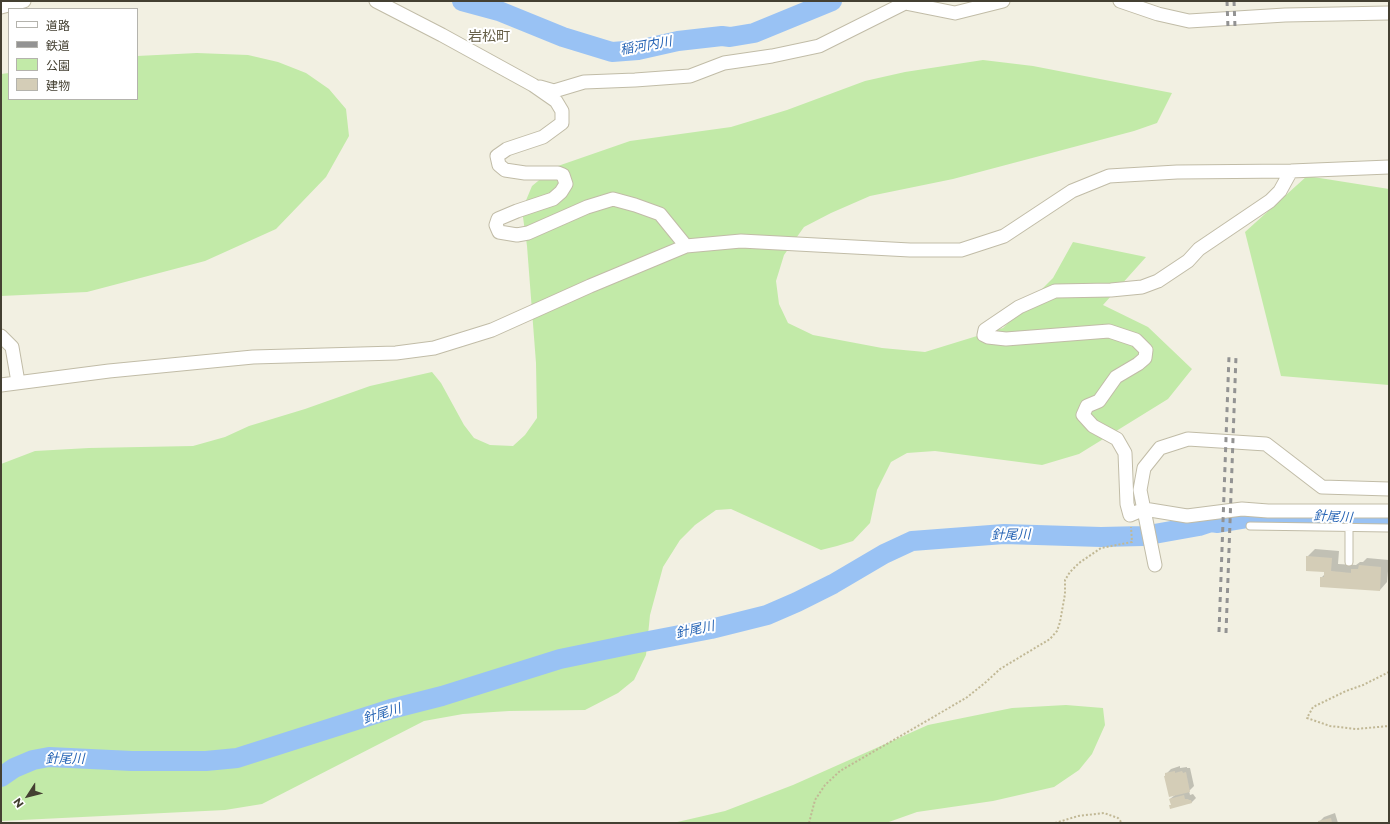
<!DOCTYPE html>
<meta charset="utf-8">
<style>
body{margin:0}
#map{position:relative;width:1390px;height:824px;overflow:hidden;background:#f2f0e2;font-family:Montserrat,"Noto Sans JP",sans-serif}
canvas{display:block}
.frame{position:absolute;inset:0;border:2px solid #444032;pointer-events:none}
.legend{position:absolute;left:8px;top:8px;width:130px;height:92px;box-sizing:border-box;background:#fff;border:1px solid #b4b3ad;margin:0;padding:5px 7px;list-style:none;font-size:12px;color:#444032}
.legend li{display:flex;align-items:center;gap:8px;height:20px}
.legend b{width:20px;border:1px solid #b4b3ad}
.north{position:absolute;left:8px;top:776px;width:40px;height:40px;-webkit-text-stroke:3px #fff;paint-order:stroke;rotate:234deg;font-size:11px;font-weight:700;line-height:16px;text-align:center;color:#444032}
.north::after{content:'';display:block;margin:auto;width:14px;height:18px;background:#444032;clip-path:polygon(50% 0,100% 100%,50% 72%,0 100%)}
</style>
<div id="map">
<canvas width="1390" height="824"></canvas>
<div class="frame"></div>
<ul class="legend">
<li><b style="height:5px;background:#fff"></b>道路</li>
<li><b style="height:5px;background:#939393"></b>鉄道</li>
<li><b style="height:11px;background:#c2eaa8"></b>公園</li>
<li><b style="height:11px;background:#d4cdb7"></b>建物</li>
</ul>
<div class="north">N</div>
</div>
<script>
const c = document.querySelector('canvas').getContext('2d');
c.lineJoin = 'round';
function fill(path, color) {
  c.fillStyle = color;
  c.fill(path, 'evenodd');
}
function poly(rows) {
  const path = new Path2D();
  for (const r of rows) {
    path.moveTo(r[0], r[1]);
    for (let i = 2; i < r.length; i += 2) path.lineTo(r[i], r[i + 1]);
  }
  return path;
}
function stroke(path, color, width, dash) {
  c.strokeStyle = color;
  c.lineWidth = width;
  c.lineCap = dash ? 'butt' : 'round';
  c.setLineDash(dash || []);
  c.stroke(path);
}
function write(font, color, halo, rows, align = 'center') {
  c.font = font + ' Montserrat,"Noto Sans JP",sans-serif';
  c.lineWidth = 4;
  c.setLineDash([]);
  c.textBaseline = 'middle';
  c.strokeStyle = halo;
  c.fillStyle = color;
  for (const [text, x, y, turn = 0] of rows) {
    c.save();
    c.translate(x, y);
    c.rotate((+turn || 0) * Math.PI / 180);
    c.textAlign = isNaN(turn) ? turn : align;
    if (halo) c.strokeText(text, 0, 0);
    c.fillText(text, 0, 0);
    c.restore();
  }
}
const green = poly([
 [197,53,248,55,278,62,306,73,329,89,346,109,349,136,326,177,276,229,205,261,87,292,1,296,1,74,9,73,9,99,137,99,137,56],
 [983,60,1033,66,1172,93,1157,123,1134,131,953,179,870,196,831,213,804,227,784,255,776,281,779,304,788,323,813,335,882,348,925,352,1003,328,1053,278,1073,242,1146,257,1103,305,1148,327,1192,369,1168,399,1079,454,1042,465,935,451,907,453,891,462,877,490,870,523,853,541,837,546,821,550,731,509,716,510,695,525,680,540,663,567,650,615,646,655,634,680,618,693,585,710,509,711,463,714,424,721,262,804,225,810,1,821,1,464,35,451,89,448,193,446,225,437,249,426,305,409,370,386,432,372,441,383,464,425,474,438,490,445,513,446,525,435,537,418,536,363,527,246,522,210,532,186,555,167,630,141,731,127,787,110,865,81,905,72],
 [1307,176,1389,189,1389,385,1281,376,1245,232],
 [1066,705,1103,708,1105,725,1092,754,1079,770,1054,787,993,801,917,812,886,823,673,823,725,811,793,785,928,725,1012,708]
]);
const shadow = poly([
 [1315,549,1339,551,1338,564,1356,565,1360,562,1363,562,1367,558,1389,560,1387,582,1380,590,1321,578,1325,574,1325,571,1307,557],
 [1180,766,1180,768,1187,767,1187,768,1190,768,1194,786,1189,791,1190,795,1193,794,1196,798,1191,803,1170,806,1172,804,1170,799,1175,795,1166,774,1171,769],
 [1335,813,1338,823,1319,823,1319,822,1324,817]
]);
const river = poly([
 [462,1,499,11,563,37,612,52,638,50,678,41,722,36,730,37,754,33,832,1],
 [1,777,14,768,33,760,49,757,132,761,206,761,237,758,391,709,442,696,560,659,633,644,711,629,767,615,797,602,833,584,884,554,912,541,1004,534,1101,537,1143,536,1199,526,1211,522,1218,523,1260,516,1308,516,1389,521]
]);
const building = poly([
 [1306,556,1332,558,1331,571,1351,573,1351,569,1358,569,1359,565,1381,567,1380,591,1320,587,1320,577,1324,577,1324,572,1306,571],
 [1175,771,1175,773,1182,771,1183,773,1186,772,1190,792,1169,797,1164,776,1165,776,1165,773],
 [1184,795,1185,799,1188,799,1189,800,1191,800,1192,803,1170,809,1169,805,1171,805,1169,799],
 [1331,818,1332,823,1318,823,1318,821]
]);
const path = poly([
 [1389,672,1363,685,1346,691,1313,707,1307,718,1330,726,1356,729,1389,726],
 [809,823,815,800,825,785,840,771,966,698,986,682,1000,669,1050,639,1057,631,1060,622,1065,594,1065,580,1070,572,1079,563,1101,548,1132,542,1131,527],
 [1055,823,1078,816,1104,813,1118,818,1122,823]
]);
const lane = poly([
 [1250,526,1389,528],
 [1349,562,1349,527]
]);
const street = poly([
 [376,1,442,35,533,85,556,101,562,111,562,123,543,137,507,149,497,156,499,165,505,170,525,173,558,173,563,175,566,184,561,192,553,199,517,211,498,219,496,225,499,232,517,235,528,233,587,207,613,199,635,205,660,214,686,246],
 [1120,1,1158,14,1189,21,1285,15,1389,13],
 [1,7,24,1],
 [540,87,554,91,584,82,635,80,690,76,724,63,772,56,819,46,905,3,955,13,1003,1],
 [1291,171,1280,191,1270,201,1199,249,1188,261,1158,281,1142,287,1111,290,1055,291,1019,307,985,330,984,335,988,337,1006,339,1109,331,1136,340,1146,350,1145,358,1138,364,1116,377,1099,401,1087,406,1083,415,1093,426,1117,439,1125,453,1127,504,1130,515,1144,509,1187,516,1242,509,1268,511,1389,511],
 [1,336,12,347,18,382],
 [1,385,109,371,253,357,396,353,434,348,492,330,590,286,686,246,741,241,910,250,961,250,1004,236,1072,191,1109,176,1177,172,1291,171,1389,167],
 [1155,565,1140,490,1144,468,1160,448,1188,439,1266,444,1322,487,1389,489]
]);
const rail = poly([
 [1227,1,1228,28],
 [1234,1,1235,27],
 [1219,632,1229,356],
 [1226,633,1236,356]
]);
const waterNames = [
 ["稲河内川",646,46,-10],
 ["針尾川",1333,517,3],
 ["針尾川",1011,535,-1],
 ["針尾川",695,630,-12],
 ["針尾川",382,714,-17],
 ["針尾川",65,759]
];
const quarterNames = [
 ["岩松町",489,37]
];
fill(green, '#c2eaa8');
fill(shadow, '#0003');
stroke(river, '#99c2f4', 20);
fill(building, '#d4cdb7');
stroke(lane, '#c1bca7', 9);
stroke(street, '#c1bca7', 15);
stroke(path, '#c1b895', 2, [2, 2]);
stroke(lane, '#fff', 7);
stroke(street, '#fff', 13);
stroke(rail, '#939393', 3, [5, 5]);
write('italic 13px', '#2664b5', '#fff', waterNames);
write('14px', '#676049', '#fff', quarterNames);
</script>
